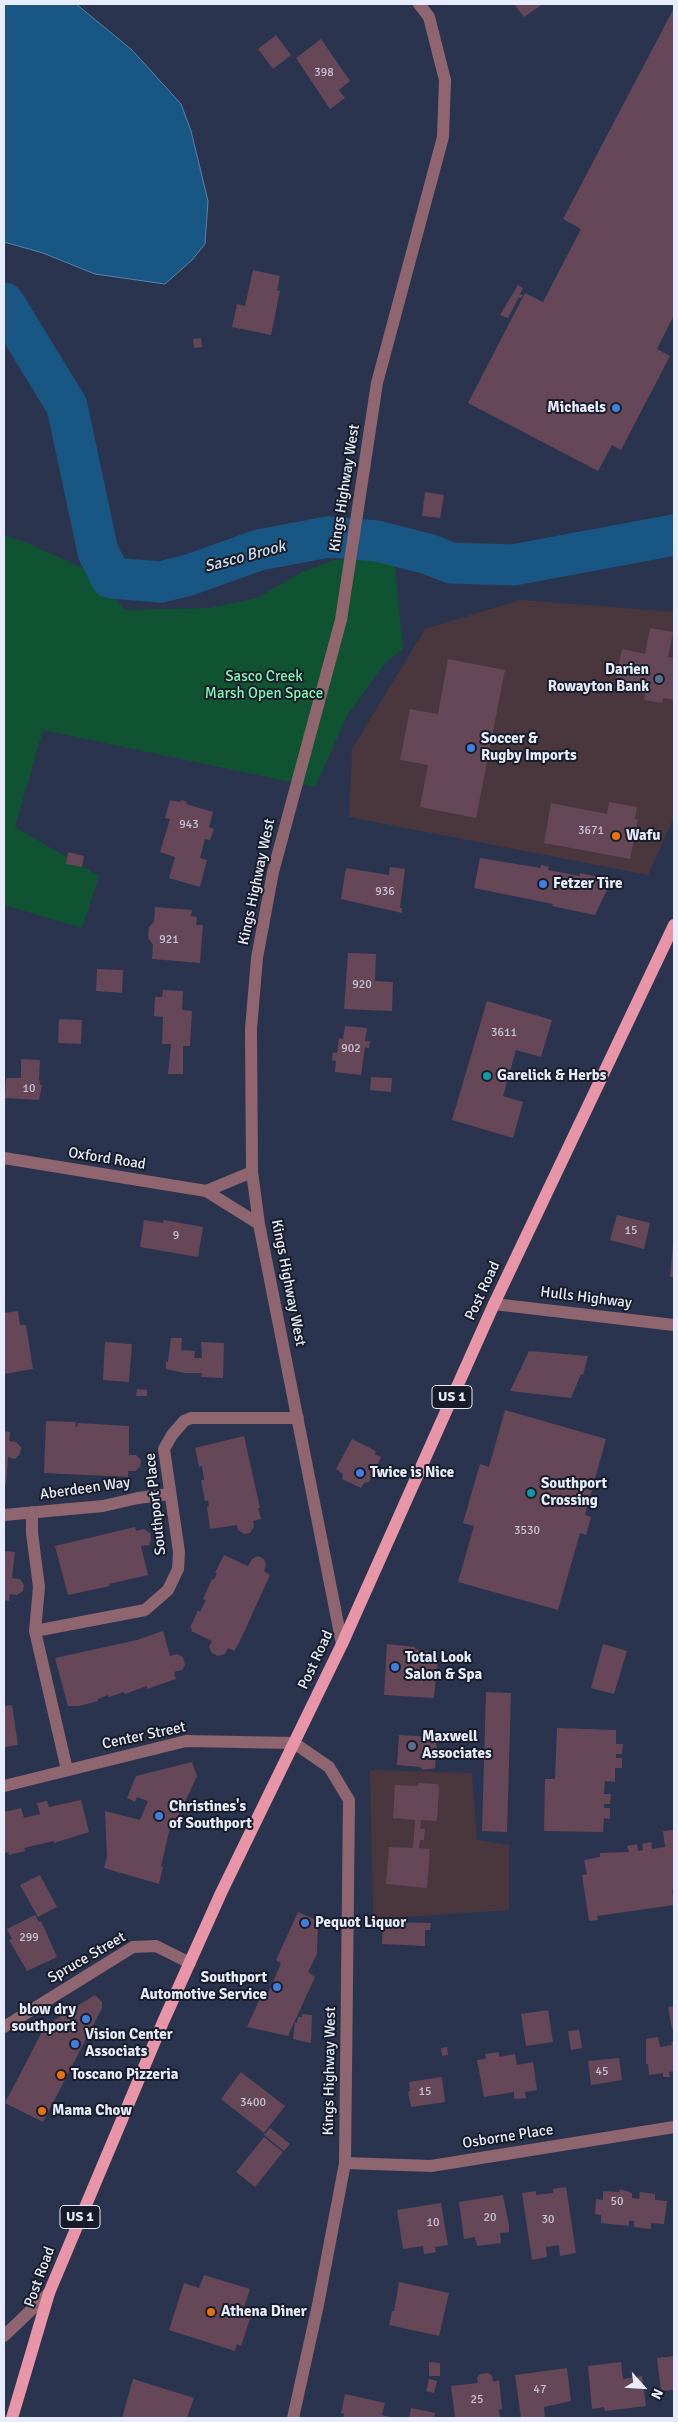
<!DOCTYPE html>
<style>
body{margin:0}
#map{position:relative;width:678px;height:2422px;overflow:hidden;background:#2b344e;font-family:Signika,sans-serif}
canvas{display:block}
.frame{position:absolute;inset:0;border:5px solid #e7edfe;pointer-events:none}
.north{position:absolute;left:618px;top:2362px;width:50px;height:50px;-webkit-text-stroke:4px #181c28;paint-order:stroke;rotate:116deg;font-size:14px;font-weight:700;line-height:20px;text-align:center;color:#e7edfe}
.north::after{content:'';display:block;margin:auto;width:18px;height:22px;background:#e7edfe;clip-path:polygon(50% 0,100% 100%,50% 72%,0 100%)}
</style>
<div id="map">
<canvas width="678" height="2422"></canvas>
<div class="frame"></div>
<div class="north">N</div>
</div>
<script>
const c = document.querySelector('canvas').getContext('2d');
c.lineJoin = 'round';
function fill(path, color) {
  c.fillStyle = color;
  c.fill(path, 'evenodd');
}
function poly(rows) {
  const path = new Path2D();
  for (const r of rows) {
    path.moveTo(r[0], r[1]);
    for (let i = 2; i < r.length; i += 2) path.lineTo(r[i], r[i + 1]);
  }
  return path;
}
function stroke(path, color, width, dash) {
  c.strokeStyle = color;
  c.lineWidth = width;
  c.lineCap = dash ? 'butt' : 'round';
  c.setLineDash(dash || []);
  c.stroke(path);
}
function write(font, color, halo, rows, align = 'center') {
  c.font = font + ' Signika,sans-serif';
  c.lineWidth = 4;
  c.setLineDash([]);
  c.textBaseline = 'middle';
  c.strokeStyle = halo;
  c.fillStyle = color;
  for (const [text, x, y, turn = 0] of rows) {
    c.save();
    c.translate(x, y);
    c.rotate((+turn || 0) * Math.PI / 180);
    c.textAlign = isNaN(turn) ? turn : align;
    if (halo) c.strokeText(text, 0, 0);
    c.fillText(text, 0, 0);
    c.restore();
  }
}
const commercial = poly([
 [520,600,674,612,674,817,648,875,349,817,352,749,425,629],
 [370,1770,472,1773,477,1840,509,1845,509,1910,373,1919]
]);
const green = poly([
 [4,535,30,544,95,574,124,610,210,608,257,598,302,572,335,560,394,559,403,649,385,663,347,716,315,787,43,730,15,827,99,876,82,928,4,905]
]);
const water = poly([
 [4,4,76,4,132,50,181,104,191,131,208,201,205,244,192,260,165,284,95,274,43,253,4,242,4,4]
]);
const river = poly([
 [4,303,67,406,98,552,111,578,161,582,189,575,259,550,328,537,377,541,428,554,451,563,513,565,674,535]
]);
const building = poly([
 [514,4,543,4,524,17],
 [674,8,674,315,657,349,670,356,621,450,612,445,598,471,468,403,525,293,543,302,581,229,563,219],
 [276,35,291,55,273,69,258,49],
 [321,39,350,81,339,90,345,98,330,109,296,58],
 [253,270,280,276,277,290,280,291,271,335,232,327,237,304,245,306],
 [518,285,523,288,520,294,523,295,521,298,519,297,508,318,500,315],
 [201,338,202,347,194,348,193,339],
 [425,492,444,495,440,518,422,516],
 [650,628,673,632,668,657,674,658,674,700,663,698,662,703,644,700,645,694,614,688,622,649,645,654],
 [448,659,505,670,476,818,420,807,428,765,400,760,410,709,438,714],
 [170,800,180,802,181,800,187,802,186,804,213,812,209,827,214,829,210,840,205,839,200,858,207,860,200,887,169,878,175,857,160,852,170,819,165,818],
 [609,802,637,807,635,819,638,819,630,859,544,843,551,803,607,814],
 [68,852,84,856,82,867,66,864],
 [480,858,540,868,541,865,549,867,548,870,580,876,580,873,612,880,595,915,552,906,553,904,474,888],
 [390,867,405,869,400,908,402,908,402,913,341,899,346,868,389,875],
 [155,907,192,910,191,916,197,917,196,925,203,925,200,963,152,959,153,945,148,938,149,927,154,922],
 [348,953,376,954,375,981,393,982,392,1011,344,1009],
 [97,969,123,970,122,993,96,991],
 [163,990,183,991,182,1010,192,1011,190,1046,183,1046,183,1074,168,1074,171,1044,162,1044,163,1017,154,1016,155,997,162,997],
 [487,1001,552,1020,541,1057,516,1050,503,1096,523,1102,513,1138,452,1120],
 [59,1019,82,1020,81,1044,58,1043],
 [345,1026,367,1028,365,1041,370,1041,369,1048,365,1047,361,1075,335,1072,336,1061,332,1060,333,1052,337,1053,339,1038,343,1039],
 [21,1059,40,1060,39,1079,40,1085,42,1085,39,1100,5,1098,6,1078,21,1078],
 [371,1077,392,1078,391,1092,370,1090],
 [617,1215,650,1223,644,1249,610,1240],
 [144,1220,163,1223,164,1220,203,1227,198,1257,140,1247],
 [673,1244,674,1244,674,1277,670,1277],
 [18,1311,20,1325,26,1325,33,1369,4,1374,4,1313],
 [171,1338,182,1338,181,1350,195,1351,194,1358,202,1358,201,1342,224,1343,223,1378,201,1377,202,1373,184,1373,166,1369,166,1362,168,1362],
 [105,1342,132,1344,129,1382,103,1380],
 [529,1351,588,1356,583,1375,581,1374,571,1398,510,1391],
 [137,1389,147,1390,147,1396,136,1396],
 [505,1410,606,1439,585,1515,591,1517,586,1535,580,1533,558,1610,458,1582,474,1526,463,1523,480,1464,489,1467],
 [46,1421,76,1422,75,1426,77,1427,78,1423,129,1426,129,1455,136,1455,141,1460,140,1467,135,1471,128,1471,128,1477,44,1473],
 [4,1431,10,1432,9,1441,16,1442,21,1447,20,1454,15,1459,8,1457,6,1484,4,1484],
 [244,1436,260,1508,258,1508,261,1519,253,1521,254,1527,250,1533,244,1534,238,1530,237,1525,210,1529,207,1507,209,1506,208,1500,205,1501,201,1480,204,1480,202,1466,199,1467,195,1448],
 [352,1439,376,1451,375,1454,381,1457,369,1482,364,1483,361,1488,342,1479,343,1474,336,1469],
 [135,1527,136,1531,144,1529,150,1533,151,1539,149,1545,141,1546,148,1575,109,1584,110,1586,68,1595,55,1546],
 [4,1551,15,1552,12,1578,20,1579,24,1585,23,1591,17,1595,10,1594,9,1601,4,1600],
 [224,1555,248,1566,252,1559,258,1556,264,1559,266,1565,264,1571,270,1575,239,1643,234,1651,228,1648,225,1654,218,1656,212,1653,209,1647,212,1641,191,1631,192,1629,190,1628,198,1610,200,1612,206,1600,203,1599,212,1579,214,1580,217,1573,215,1573],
 [163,1631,170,1656,177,1654,183,1657,185,1665,182,1670,174,1672,176,1679,147,1689,147,1686,125,1694,124,1692,109,1697,108,1695,98,1699,98,1701,79,1706,68,1706,55,1658,137,1640],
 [387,1644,415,1647,415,1649,438,1653,437,1672,424,1671,424,1676,436,1677,434,1698,384,1695],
 [603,1644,627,1651,614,1694,591,1688],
 [486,1692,511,1693,507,1832,482,1831],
 [12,1705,18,1745,4,1747,4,1706],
 [557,1728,616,1730,616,1744,623,1744,622,1754,616,1754,616,1758,622,1758,622,1768,615,1768,615,1782,605,1781,604,1794,611,1794,610,1804,604,1804,604,1808,610,1808,610,1819,604,1818,603,1832,544,1831,545,1779,555,1779],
 [432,1734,437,1734,435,1768,423,1770,420,1767,397,1765,399,1735,431,1737],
 [192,1762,197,1776,179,1815,170,1828,161,1866,163,1867,159,1884,104,1868,107,1857,105,1811,140,1820,148,1801,137,1797,135,1802,127,1798,136,1776],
 [418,1783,438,1784,439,1788,437,1821,421,1820,420,1829,425,1829,424,1840,420,1840,419,1848,430,1849,427,1888,386,1884,389,1847,413,1848,415,1820,393,1818,395,1785,418,1786],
 [81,1800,89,1832,54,1843,54,1841,24,1848,25,1851,9,1855,8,1852,4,1853,4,1812,21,1808,24,1818,40,1814,37,1803,47,1801,49,1807],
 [674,1830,674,1890,672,1890,674,1905,597,1916,598,1920,589,1921,582,1875,587,1874,584,1860,600,1857,600,1853,629,1852,627,1846,637,1844,638,1851,643,1850,642,1844,651,1842,652,1849,665,1847,663,1831],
 [40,1875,57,1907,38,1917,20,1885],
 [298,1912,318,1921,317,1954,308,1972,315,1977,288,2036,247,2027,263,1992,268,1994,281,1963,276,1960],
 [35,1915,39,1922,41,1921,57,1957,27,1971,9,1940,12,1939,7,1929],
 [383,1922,431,1923,430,1930,425,1930,425,1946,382,1944],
 [95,1995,102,2002,102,2008,43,2122,5,2103,45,2026],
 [674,2006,674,2029,672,2029,668,2007],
 [548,2010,553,2042,526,2046,521,2014],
 [302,2014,312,2015,311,2043,293,2039,295,2022,297,2023,298,2017,302,2017],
 [579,2030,582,2048,571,2050,568,2031],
 [658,2037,660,2047,672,2045,671,2042,674,2042,674,2071,669,2072,670,2077,663,2077,663,2073,649,2075,648,2064,646,2064,646,2039],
 [447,2047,448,2055,442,2056,441,2048],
 [499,2052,499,2057,515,2054,517,2065,533,2062,537,2090,525,2092,526,2098,514,2099,514,2092,484,2097,477,2060,486,2059,485,2054],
 [619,2058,622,2080,591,2085,588,2061],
 [241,2072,285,2106,264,2133,221,2099],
 [442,2077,445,2102,411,2107,408,2092,410,2091,409,2082],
 [270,2128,290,2144,284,2151,264,2135],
 [264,2137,283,2152,255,2187,236,2172],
 [566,2187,576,2253,560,2256,559,2245,546,2247,547,2257,532,2260,522,2193,536,2191,536,2195,553,2193,553,2189],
 [620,2189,632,2193,632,2198,639,2199,640,2192,655,2194,655,2200,667,2201,664,2224,651,2223,651,2229,634,2227,634,2221,629,2221,629,2226,601,2223,601,2215,595,2214,596,2199,603,2200,603,2191,619,2192],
 [503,2195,509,2226,509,2232,500,2233,501,2243,477,2246,475,2237,464,2239,459,2202],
 [441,2203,448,2245,435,2247,436,2252,424,2254,423,2246,403,2249,397,2210],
 [204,2275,250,2289,243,2310,252,2313,241,2346,237,2344,235,2351,169,2330,184,2283,199,2288],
 [399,2282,449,2293,439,2336,389,2325,392,2311,394,2311],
 [674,2356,674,2390,661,2391,657,2358],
 [429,2362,440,2363,440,2376,429,2376],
 [621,2362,623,2379,642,2376,646,2406,605,2411,604,2407,592,2409,588,2366],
 [567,2368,571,2401,544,2407,545,2418,521,2418,515,2375],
 [488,2373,492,2376,493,2382,499,2380,502,2409,499,2410,500,2418,455,2418,451,2386,478,2383,477,2378,480,2374],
 [133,2379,194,2398,187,2418,122,2418],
 [429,2379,437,2381,434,2393,426,2391],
 [345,2394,385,2403,382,2415,394,2418,343,2418,344,2414,341,2413],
 [411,2408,435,2413,434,2418,409,2418]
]);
const minor = poly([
 [4,1158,206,1191,252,1172],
 [206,1191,259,1224],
 [32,1512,32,1533,39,1587,35,1631,67,1770],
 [4,1515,103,1506,138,1498,170,1494],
 [35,1631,145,1610,168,1590,178,1569,179,1552,164,1449,172,1435,184,1421,191,1418,298,1418],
 [342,1644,259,1224,252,1172,251,1029,257,958,273,872,341,620,377,383,443,137,445,80,429,17,419,4],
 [4,2027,133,1947,156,1946,190,1963],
 [345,2163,431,2166,674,2127],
 [4,2336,49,2293],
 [293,2418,318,2305,345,2163,349,1800,329,1767,294,1743]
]);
const tertiary = poly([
 [494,1304,674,1325],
 [4,1786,186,1741,294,1743]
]);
const primary = poly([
 [12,2418,49,2293,163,2022,221,1893,342,1644,494,1304,674,925]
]);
const markers = [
 [616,408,5,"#3f7fe0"],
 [659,679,5,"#5c6f8a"],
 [471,748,5,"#3f7fe0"],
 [616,836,5,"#e8710a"],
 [543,884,5,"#3f7fe0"],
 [487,1076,5,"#0f9aa8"],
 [360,1473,5,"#3f7fe0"],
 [531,1493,5,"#0f9aa8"],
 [395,1667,5,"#3f7fe0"],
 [412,1746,5,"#5c6f8a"],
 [159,1816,5,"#3f7fe0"],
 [305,1923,5,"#3f7fe0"],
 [277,1987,5,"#3f7fe0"],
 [86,2019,5,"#3f7fe0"],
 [75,2044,5,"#3f7fe0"],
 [61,2075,5,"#e8710a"],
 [42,2111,5,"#e8710a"],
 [211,2312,5,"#e8710a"]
];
const numberNames = [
 ["398",324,73],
 ["943",189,825],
 ["3671",591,831],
 ["936",385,892],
 ["921",169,940],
 ["920",362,985],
 ["3611",504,1033],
 ["902",351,1049],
 ["10",29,1089],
 ["15",631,1231],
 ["9",176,1236],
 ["3530",527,1531],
 ["299",29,1938],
 ["45",602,2072],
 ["15",425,2092],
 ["3400",253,2103],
 ["50",617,2202],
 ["20",490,2218],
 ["30",548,2220],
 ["10",433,2223],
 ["47",540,2390],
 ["25",477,2400]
];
const shields = [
 [452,1397,40],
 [80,2217,40]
];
const shieldNames = [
 ["US 1",452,1397],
 ["US 1",80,2217]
];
const poiNames = [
 ["Michaels",606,408,"right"],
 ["Darien",649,670,"right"],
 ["Rowayton Bank",649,687,"right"],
 ["Soccer &",481,739],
 ["Rugby Imports",481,756],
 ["Wafu",626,836],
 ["Fetzer Tire",553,884],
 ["Garelick & Herbs",497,1076],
 ["Twice is Nice",370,1473],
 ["Southport",541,1484],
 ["Crossing",541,1501],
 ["Total Look",405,1658],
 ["Salon & Spa",405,1675],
 ["Maxwell",422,1737],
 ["Associates",422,1754],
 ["Christines's",169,1807],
 ["of Southport",169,1824],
 ["Pequot Liquor",315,1923],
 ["Southport",267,1978,"right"],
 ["Automotive Service",267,1995,"right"],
 ["blow dry",76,2010,"right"],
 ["southport",76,2027,"right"],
 ["Vision Center",85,2035],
 ["Associats",85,2052],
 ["Toscano Pizzeria",71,2075],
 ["Mama Chow",52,2111],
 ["Athena Diner",221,2312]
];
const streetNames = [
 ["Kings Highway West",345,488,-81],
 ["Kings Highway West",257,882,-78],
 ["Oxford Road",107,1159,9],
 ["Kings Highway West",288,1283,79],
 ["Post Road",483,1291,-65],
 ["Hulls Highway",586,1298,7],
 ["Aberdeen Way",85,1489,-8],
 ["Southport Place",156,1504,-96],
 ["Post Road",316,1660,-65],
 ["Center Street",144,1736,-12],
 ["Spruce Street",87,1958,-30],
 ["Kings Highway West",330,2071,-89],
 ["Osborne Place",508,2137,-9],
 ["Post Road",40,2277,-70]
];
const parkNames = [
 ["Sasco Creek",264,677],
 ["Marsh Open Space",264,694]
];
const waterNames = [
 ["Sasco Brook",245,557,-15]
];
fill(commercial, '#4a363d');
fill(green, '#0f5333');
fill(water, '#185783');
stroke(water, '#5684a8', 1);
stroke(river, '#185783', 41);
fill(building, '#654758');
stroke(minor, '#8f666f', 12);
stroke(tertiary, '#8f666f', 12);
stroke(primary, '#e895a8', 12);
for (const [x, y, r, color] of markers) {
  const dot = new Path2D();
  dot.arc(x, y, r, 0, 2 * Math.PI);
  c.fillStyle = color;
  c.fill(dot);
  stroke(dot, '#181c28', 2);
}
write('12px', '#c6c4d4', null, numberNames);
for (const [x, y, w] of shields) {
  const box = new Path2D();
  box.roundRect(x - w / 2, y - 11.5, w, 23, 4);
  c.fillStyle = '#181c28';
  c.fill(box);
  stroke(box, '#e7edfe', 1);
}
write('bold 14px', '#e7edfe', null, shieldNames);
write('bold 15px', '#e7edfe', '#181c28', poiNames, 'left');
write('15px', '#e7edfe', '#181c28', streetNames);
write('15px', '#7df9b4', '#181c28', parkNames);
write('italic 16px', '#cbdeee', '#181c28', waterNames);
</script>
